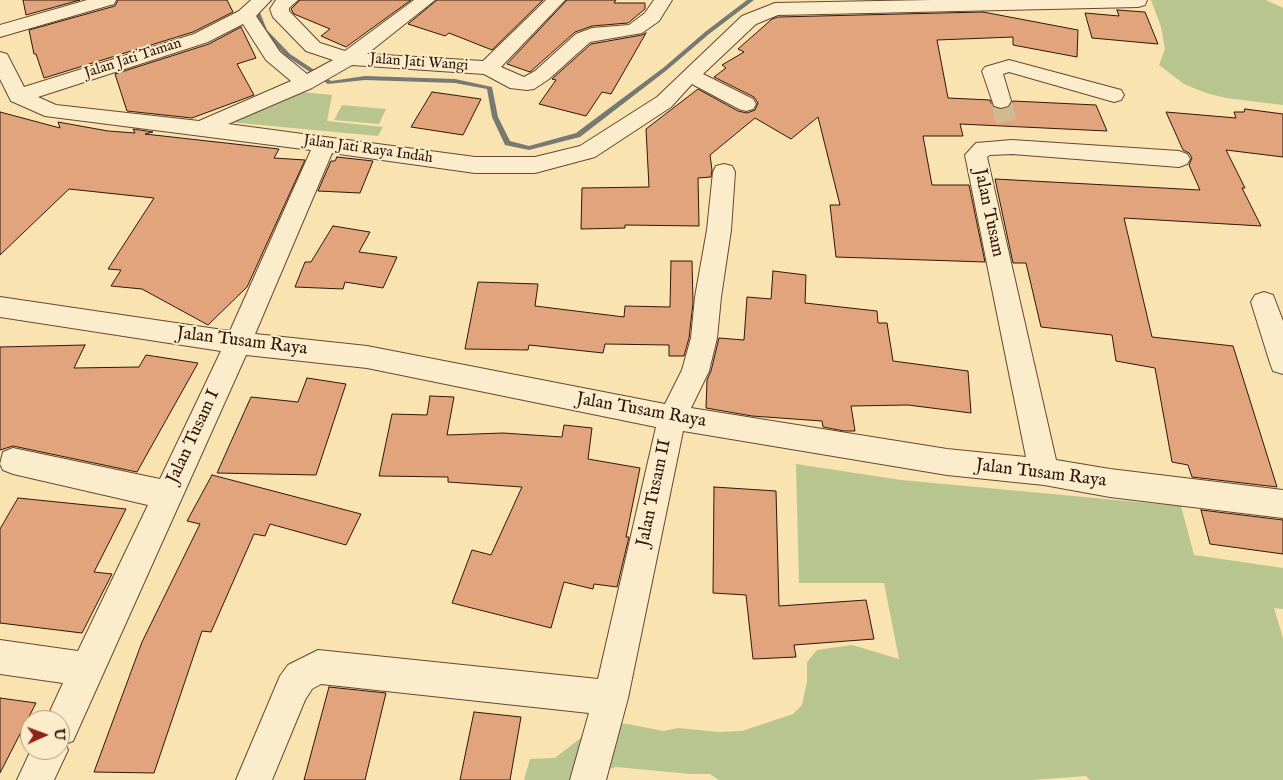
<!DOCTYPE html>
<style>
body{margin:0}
#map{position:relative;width:1283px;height:780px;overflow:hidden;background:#f9e3b1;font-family:"IM FELL English",serif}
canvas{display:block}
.north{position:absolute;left:20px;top:710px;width:50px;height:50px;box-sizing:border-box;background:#fbedcc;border:1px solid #aa977e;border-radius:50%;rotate:88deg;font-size:14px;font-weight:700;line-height:20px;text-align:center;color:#311609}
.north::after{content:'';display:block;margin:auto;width:18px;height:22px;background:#8f2418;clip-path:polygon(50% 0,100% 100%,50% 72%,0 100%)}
</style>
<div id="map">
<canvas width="1283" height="780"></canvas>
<div class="north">U</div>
</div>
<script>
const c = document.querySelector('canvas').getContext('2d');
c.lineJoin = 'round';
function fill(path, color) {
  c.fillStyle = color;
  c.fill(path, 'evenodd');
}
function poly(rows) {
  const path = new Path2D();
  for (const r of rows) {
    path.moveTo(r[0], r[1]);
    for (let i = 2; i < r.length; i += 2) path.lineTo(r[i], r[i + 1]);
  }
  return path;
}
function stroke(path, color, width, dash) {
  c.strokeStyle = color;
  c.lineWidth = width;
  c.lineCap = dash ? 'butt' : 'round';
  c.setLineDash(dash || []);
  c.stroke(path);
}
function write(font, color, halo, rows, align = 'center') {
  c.font = font + ' "IM FELL English",serif';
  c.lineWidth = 4;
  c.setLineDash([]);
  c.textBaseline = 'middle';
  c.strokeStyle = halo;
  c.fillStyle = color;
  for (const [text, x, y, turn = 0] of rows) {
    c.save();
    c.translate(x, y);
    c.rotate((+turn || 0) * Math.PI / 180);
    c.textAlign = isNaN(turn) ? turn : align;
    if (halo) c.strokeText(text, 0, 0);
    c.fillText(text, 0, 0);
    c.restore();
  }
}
const green = poly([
 [1151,0,1266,0,1283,8,1283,105,1226,98,1206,93,1184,84,1159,65,1165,49,1161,27],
 [301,92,332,95,327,121,383,127,378,136,229,122],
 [342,105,386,109,379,124,334,120],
 [796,464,901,480,1181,506,1194,555,1283,568,1283,609,1274,608,1283,638,1283,780,1090,780,1086,776,1032,780,719,780,710,774,691,774,616,767,609,769,607,780,524,780,530,759,555,758,601,722,627,724,664,731,678,728,719,732,742,731,793,714,802,705,807,681,807,662,817,650,852,645,899,659,884,583,799,583]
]);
const stream = poly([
 [266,0,273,0,259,10,267,30,290,54,331,81,365,76,455,79,492,87,498,117,510,141,529,146,576,133,663,68,705,32,747,0,754,0,709,34,667,70,580,137,529,150,505,145,492,117,487,89,455,83,365,80,328,84,286,56,262,32,253,10,266,0]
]);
const building = poly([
 [23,0,80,0,26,15,23,0],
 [118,0,227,0,233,12,193,32,44,78,36,54,34,54,29,30,115,6,118,0],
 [300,0,411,0,346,47,321,36,330,29,294,14,291,9,300,0],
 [437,0,543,0,492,50,449,33,445,36,408,24,437,0],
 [567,0,616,0,614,3,645,3,645,9,628,23,592,26,575,32,530,72,507,64,567,0],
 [1117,10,1145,12,1158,44,1092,38,1085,13,1119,16,1117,10],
 [983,12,1078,30,1077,57,1013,45,1013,37,937,40,948,98,990,100,993,108,1000,110,1009,108,1013,101,1096,105,1107,131,960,124,963,136,923,136,932,185,969,185,985,262,836,257,830,205,840,205,818,117,791,139,755,118,710,155,712,170,711,177,698,178,699,226,625,225,625,228,581,229,582,188,649,187,646,129,698,89,738,111,747,113,755,110,758,103,754,97,714,77,726,68,722,65,744,52,738,49,772,19,778,17,983,12],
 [241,27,256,58,237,64,254,95,192,118,127,111,115,74,209,44,241,27],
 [646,33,611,94,602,92,586,116,539,104,556,80,552,79,591,44,642,35,646,33],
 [432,92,481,99,463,135,411,127,432,92],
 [1245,109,1283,114,1283,157,1226,150,1245,188,1242,188,1261,226,1124,218,1152,337,1233,346,1277,487,1192,477,1188,465,1172,462,1155,368,1116,361,1112,335,1041,327,1026,263,1013,263,995,179,1200,190,1189,165,1192,158,1189,153,1183,150,1166,112,1236,118,1234,112,1244,112,1245,109],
 [0,112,60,128,58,122,108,131,135,133,133,129,153,132,145,134,279,149,274,158,305,160,247,287,208,325,142,289,111,286,121,270,108,269,154,198,69,189,0,255,0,112],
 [337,157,373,161,360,193,318,191,331,161,335,161,337,157],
 [333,226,370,232,359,252,397,257,383,288,345,282,343,289,295,287,305,262,311,262,333,226],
 [671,261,692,261,693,303,689,338,684,356,669,356,669,345,605,344,603,353,529,345,528,350,465,349,478,282,538,284,535,306,624,317,625,306,670,307,671,261],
 [773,271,806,275,805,303,877,311,878,323,887,323,893,361,968,371,971,413,908,405,851,406,855,431,844,431,823,427,822,421,752,416,706,408,707,380,711,371,719,338,744,340,747,297,771,299,773,271],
 [85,345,74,368,139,367,146,355,198,363,137,472,13,446,0,450,0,347,85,345],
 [307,378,346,384,316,475,217,473,251,397,298,402,307,378],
 [430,396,454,397,447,435,503,433,562,437,564,425,592,428,588,459,640,468,626,537,629,537,617,587,594,584,593,589,564,582,551,628,452,603,472,550,491,555,522,487,448,482,448,477,379,476,392,414,427,415,430,396],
 [212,475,361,514,346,545,270,524,265,536,254,534,211,632,202,631,154,773,94,772,142,642,200,524,187,521,212,475],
 [714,487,776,491,779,606,866,600,874,639,794,645,796,657,753,659,746,595,713,593,714,487],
 [18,498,126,509,94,572,112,574,82,633,0,623,0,529,18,498],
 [1201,510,1283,520,1283,554,1210,544,1201,510],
 [329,687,386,693,365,780,304,780,329,687],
 [0,698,36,703,0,773,0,698],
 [474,712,521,717,510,780,460,780,474,712]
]);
const minorTunnel = poly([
 [1001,101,1008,127]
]);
const minor = poly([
 [87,0,116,0,114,4,0,37,0,25,87,0],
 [251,0,271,0,256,16,280,52,307,74,333,60,306,51,273,17,270,9,276,0,298,0,289,8,289,11,320,43,345,51,414,0,435,0,367,54,483,61,546,0,565,0,501,67,524,77,535,71,576,34,592,28,629,25,645,13,654,0,672,0,659,21,642,33,590,42,549,79,534,89,527,90,510,88,484,74,352,65,312,88,228,124,475,157,535,157,580,146,657,97,742,16,775,3,931,0,1147,0,1145,5,1138,7,778,15,756,24,703,74,753,99,756,104,753,109,746,111,739,109,692,84,671,107,595,157,535,173,475,173,332,153,255,334,367,346,665,404,682,370,691,338,695,297,707,230,713,172,716,166,724,164,732,166,735,172,731,230,721,297,717,338,709,371,691,408,947,449,1026,457,965,155,976,143,1012,140,1179,151,1187,154,1190,159,1187,164,1179,167,1012,154,990,155,987,157,1056,460,1110,469,1283,490,1283,518,1110,497,1044,485,947,475,683,431,628,698,606,780,570,780,589,713,321,684,312,689,305,700,272,780,236,780,280,676,288,665,318,650,598,679,656,427,367,368,246,355,73,741,65,744,68,750,54,780,17,780,31,750,60,750,60,720,46,720,63,683,0,674,0,640,78,651,148,505,13,474,3,470,0,464,3,452,13,448,160,479,221,351,0,317,0,297,230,331,311,150,45,116,11,101,0,79,0,52,7,54,24,87,194,34,239,11,251,0],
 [243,24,266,60,291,81,199,121,56,105,38,97,208,42,243,24],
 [1009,60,1121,90,1124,95,1121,100,1114,102,1009,72,1003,74,1011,101,1008,106,1001,108,994,106,982,71,985,67,1009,60],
 [1264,292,1273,295,1283,321,1283,374,1273,371,1270,363,1251,302,1255,295,1264,292]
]);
const farStreetnames = [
 ["Jalan Jati Taman",133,59,-18],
 ["Jalan Jati Wangi",419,63,4],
 ["Jalan Jati Raya Indah",368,150,8]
];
const streetNames = [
 ["Jalan Tusam",988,213,78],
 ["Jalan Tusam Raya",242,342,7],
 ["Jalan Tusam Raya",641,411,10],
 ["Jalan Tusam I",194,437,-65],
 ["Jalan Tusam Raya",1041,474,7],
 ["Jalan Tusam II",655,493,-78]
];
fill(green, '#b9c58f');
fill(stream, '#777973');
fill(building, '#e1a47d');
stroke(building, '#311609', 1);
stroke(minorTunnel, '#d1ba8f', 21, [21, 11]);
stroke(minor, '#634933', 2);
fill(minor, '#fbedcc');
write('15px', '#311609', '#fbedcc', farStreetnames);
write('18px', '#311609', '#fbedcc', streetNames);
</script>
